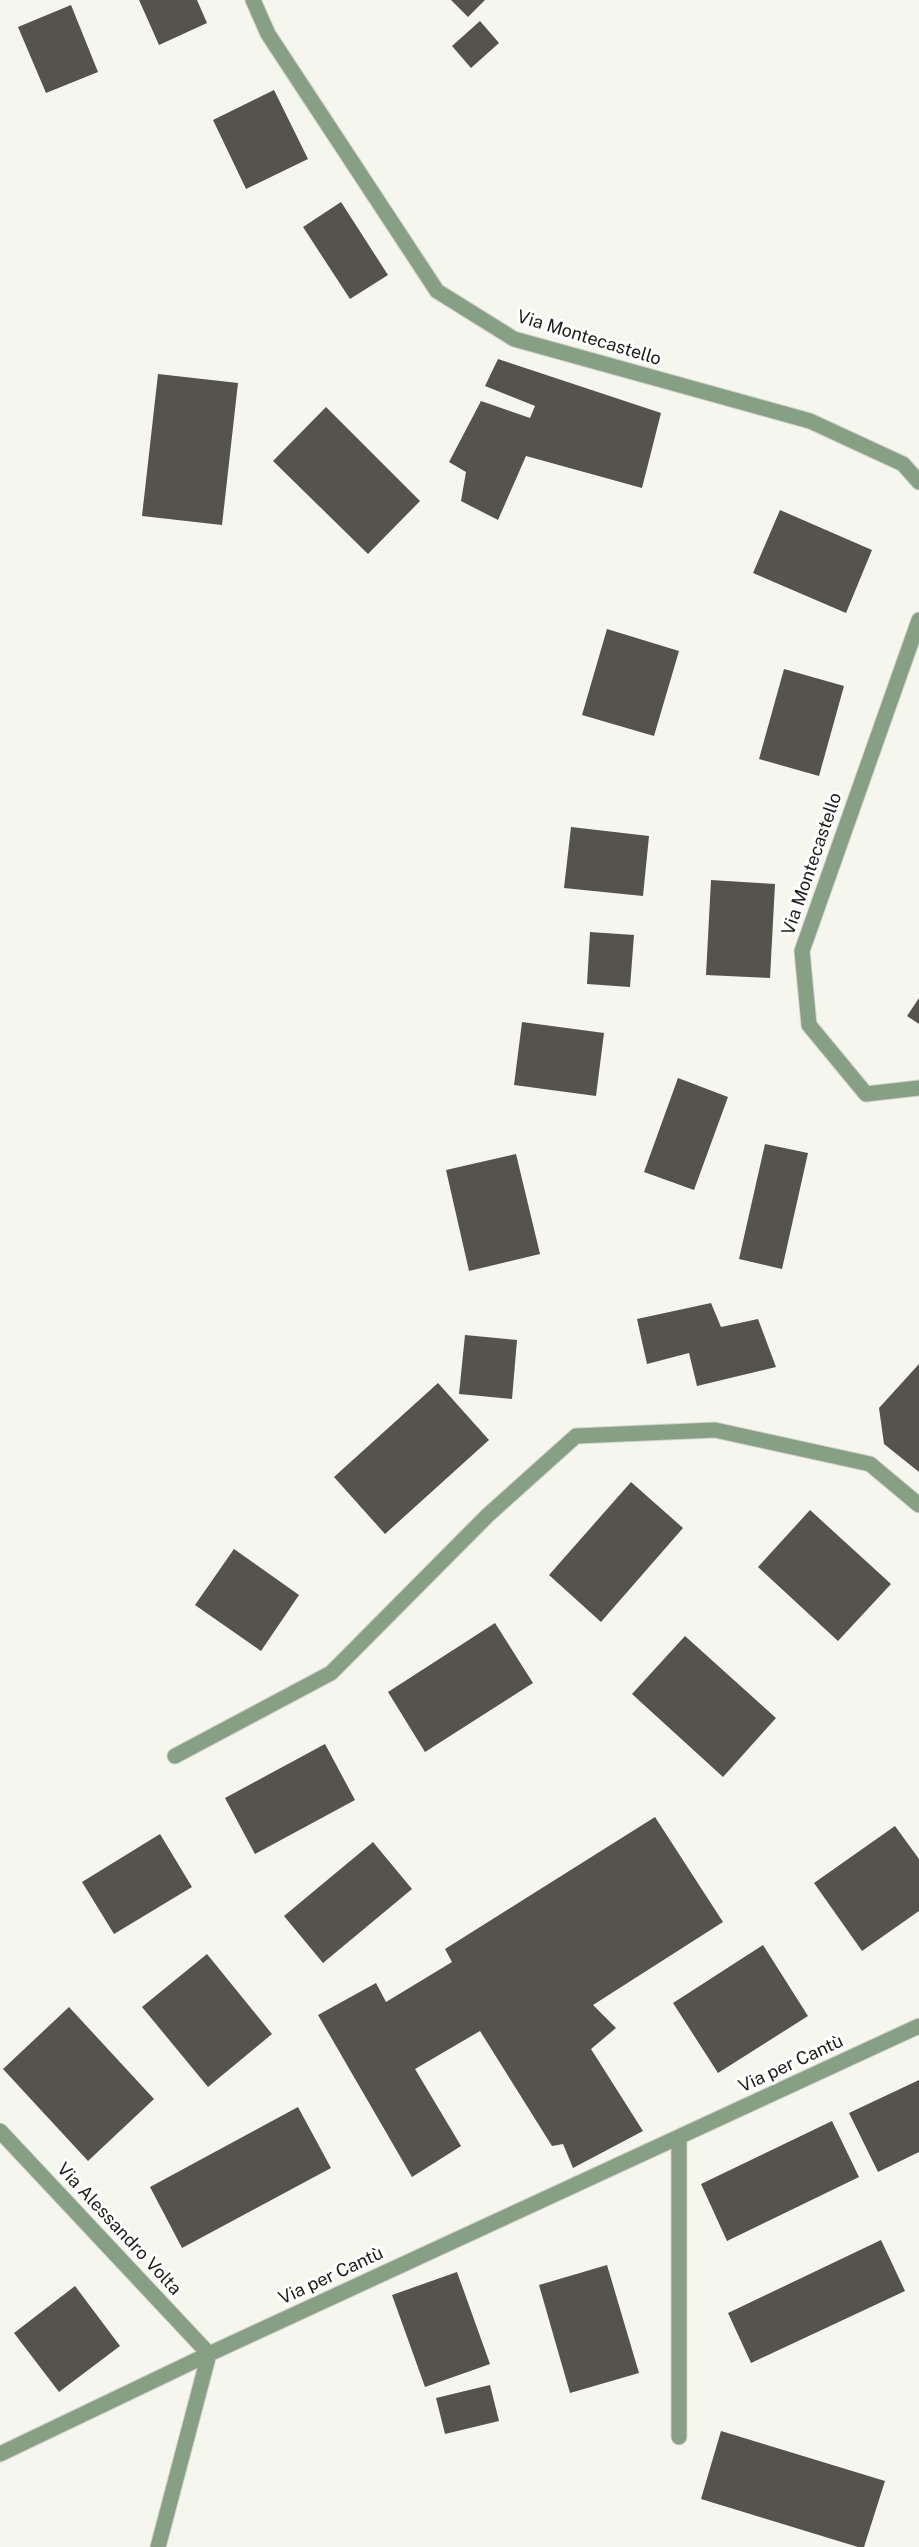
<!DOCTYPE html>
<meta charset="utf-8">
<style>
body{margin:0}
canvas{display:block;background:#f5f6ee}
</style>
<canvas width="919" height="2547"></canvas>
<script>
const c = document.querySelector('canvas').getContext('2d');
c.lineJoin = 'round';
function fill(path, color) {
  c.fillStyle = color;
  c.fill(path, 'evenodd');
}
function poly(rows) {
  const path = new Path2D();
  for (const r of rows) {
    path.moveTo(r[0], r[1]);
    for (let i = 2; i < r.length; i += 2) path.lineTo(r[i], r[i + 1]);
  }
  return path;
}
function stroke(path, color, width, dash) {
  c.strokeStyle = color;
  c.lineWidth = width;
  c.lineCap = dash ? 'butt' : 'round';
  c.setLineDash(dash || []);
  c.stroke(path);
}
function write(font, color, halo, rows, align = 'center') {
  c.font = font + ' "Public Sans",sans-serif';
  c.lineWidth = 6;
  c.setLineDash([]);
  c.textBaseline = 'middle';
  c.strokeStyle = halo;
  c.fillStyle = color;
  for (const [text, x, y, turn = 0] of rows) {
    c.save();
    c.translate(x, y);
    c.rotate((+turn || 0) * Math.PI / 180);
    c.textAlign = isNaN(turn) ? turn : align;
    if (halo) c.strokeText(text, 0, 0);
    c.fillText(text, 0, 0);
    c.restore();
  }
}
const building = poly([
 [139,0,197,0,207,23,159,45],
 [451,0,485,0,468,17],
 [71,5,98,72,46,93,18,27],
 [480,21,499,43,471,68,452,46],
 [274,90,308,159,246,189,213,120],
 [341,202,388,275,350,299,303,227],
 [498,359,661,413,642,488,526,456,498,520,461,501,466,472,449,462,481,401,530,418,535,406,485,386],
 [158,374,238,383,222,525,142,516],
 [326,407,420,501,368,554,273,461],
 [780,510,872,550,846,613,753,573],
 [607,629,679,651,654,736,582,715],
 [784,669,844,686,819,776,759,759],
 [571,827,649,836,643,896,564,888],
 [711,880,775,884,770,978,706,975],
 [590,932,634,935,630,987,587,984],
 [919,998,919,1024,907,1016],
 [522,1022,604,1033,596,1096,514,1085],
 [678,1078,728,1097,694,1190,644,1172],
 [765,1144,808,1153,782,1269,739,1259],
 [516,1154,540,1254,469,1271,446,1170],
 [711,1303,721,1327,758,1319,776,1367,697,1386,689,1353,647,1364,637,1319],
 [465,1335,517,1340,512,1399,459,1394],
 [919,1364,919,1472,884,1444,879,1408],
 [438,1383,489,1440,385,1534,334,1477],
 [631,1482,683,1528,601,1622,549,1575],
 [810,1510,891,1584,838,1641,758,1567],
 [234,1549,299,1595,261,1651,195,1605],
 [495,1623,533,1683,425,1752,388,1692],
 [685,1636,776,1718,723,1777,632,1694],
 [325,1744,355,1800,255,1854,225,1798],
 [655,1817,723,1922,593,2005,616,2028,591,2049,643,2131,573,2168,563,2144,552,2146,480,2031,415,2069,461,2146,412,2177,318,2015,376,1983,386,2002,452,1962,445,1949],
 [895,1826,919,1859,919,1911,862,1951,814,1883],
 [160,1834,192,1887,114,1934,82,1882],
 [373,1842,412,1889,323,1963,284,1916],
 [763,1945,808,2016,718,2073,673,2003],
 [207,1954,272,2034,208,2087,142,2007],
 [69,2007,154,2099,88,2161,3,2069],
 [919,2080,919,2152,878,2172,849,2113],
 [298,2107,331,2168,182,2248,150,2187],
 [832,2121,859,2177,727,2241,701,2184],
 [881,2240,905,2291,751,2363,728,2313],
 [607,2265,639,2373,570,2393,539,2285],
 [457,2272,490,2364,425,2387,392,2295],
 [75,2286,120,2346,59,2392,14,2333],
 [490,2385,499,2421,445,2434,436,2398],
 [721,2431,885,2481,864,2547,858,2547,701,2499]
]);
const minor = poly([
 [253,0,268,34,437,291,514,339,810,421,903,464,919,482],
 [919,620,802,951,809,1025,866,1094,919,1088],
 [175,1756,331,1673,488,1515,576,1436,715,1430,870,1464,919,1505],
 [0,2131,209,2354,158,2547],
 [679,2437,679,2137],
 [0,2454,209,2354,919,2026]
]);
const streetNames = [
 ["Via Montecastello",589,338,17],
 ["Via Montecastello",812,864,-71],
 ["Via per Cantù",791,2064,-25],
 ["Via Alessandro Volta",119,2229,47],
 ["Via per Cantù",331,2276,-25]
];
fill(building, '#55534c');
stroke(minor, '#d2d3cc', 17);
stroke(minor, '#87a085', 15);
write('18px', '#1c1d1a', '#fff', streetNames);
</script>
